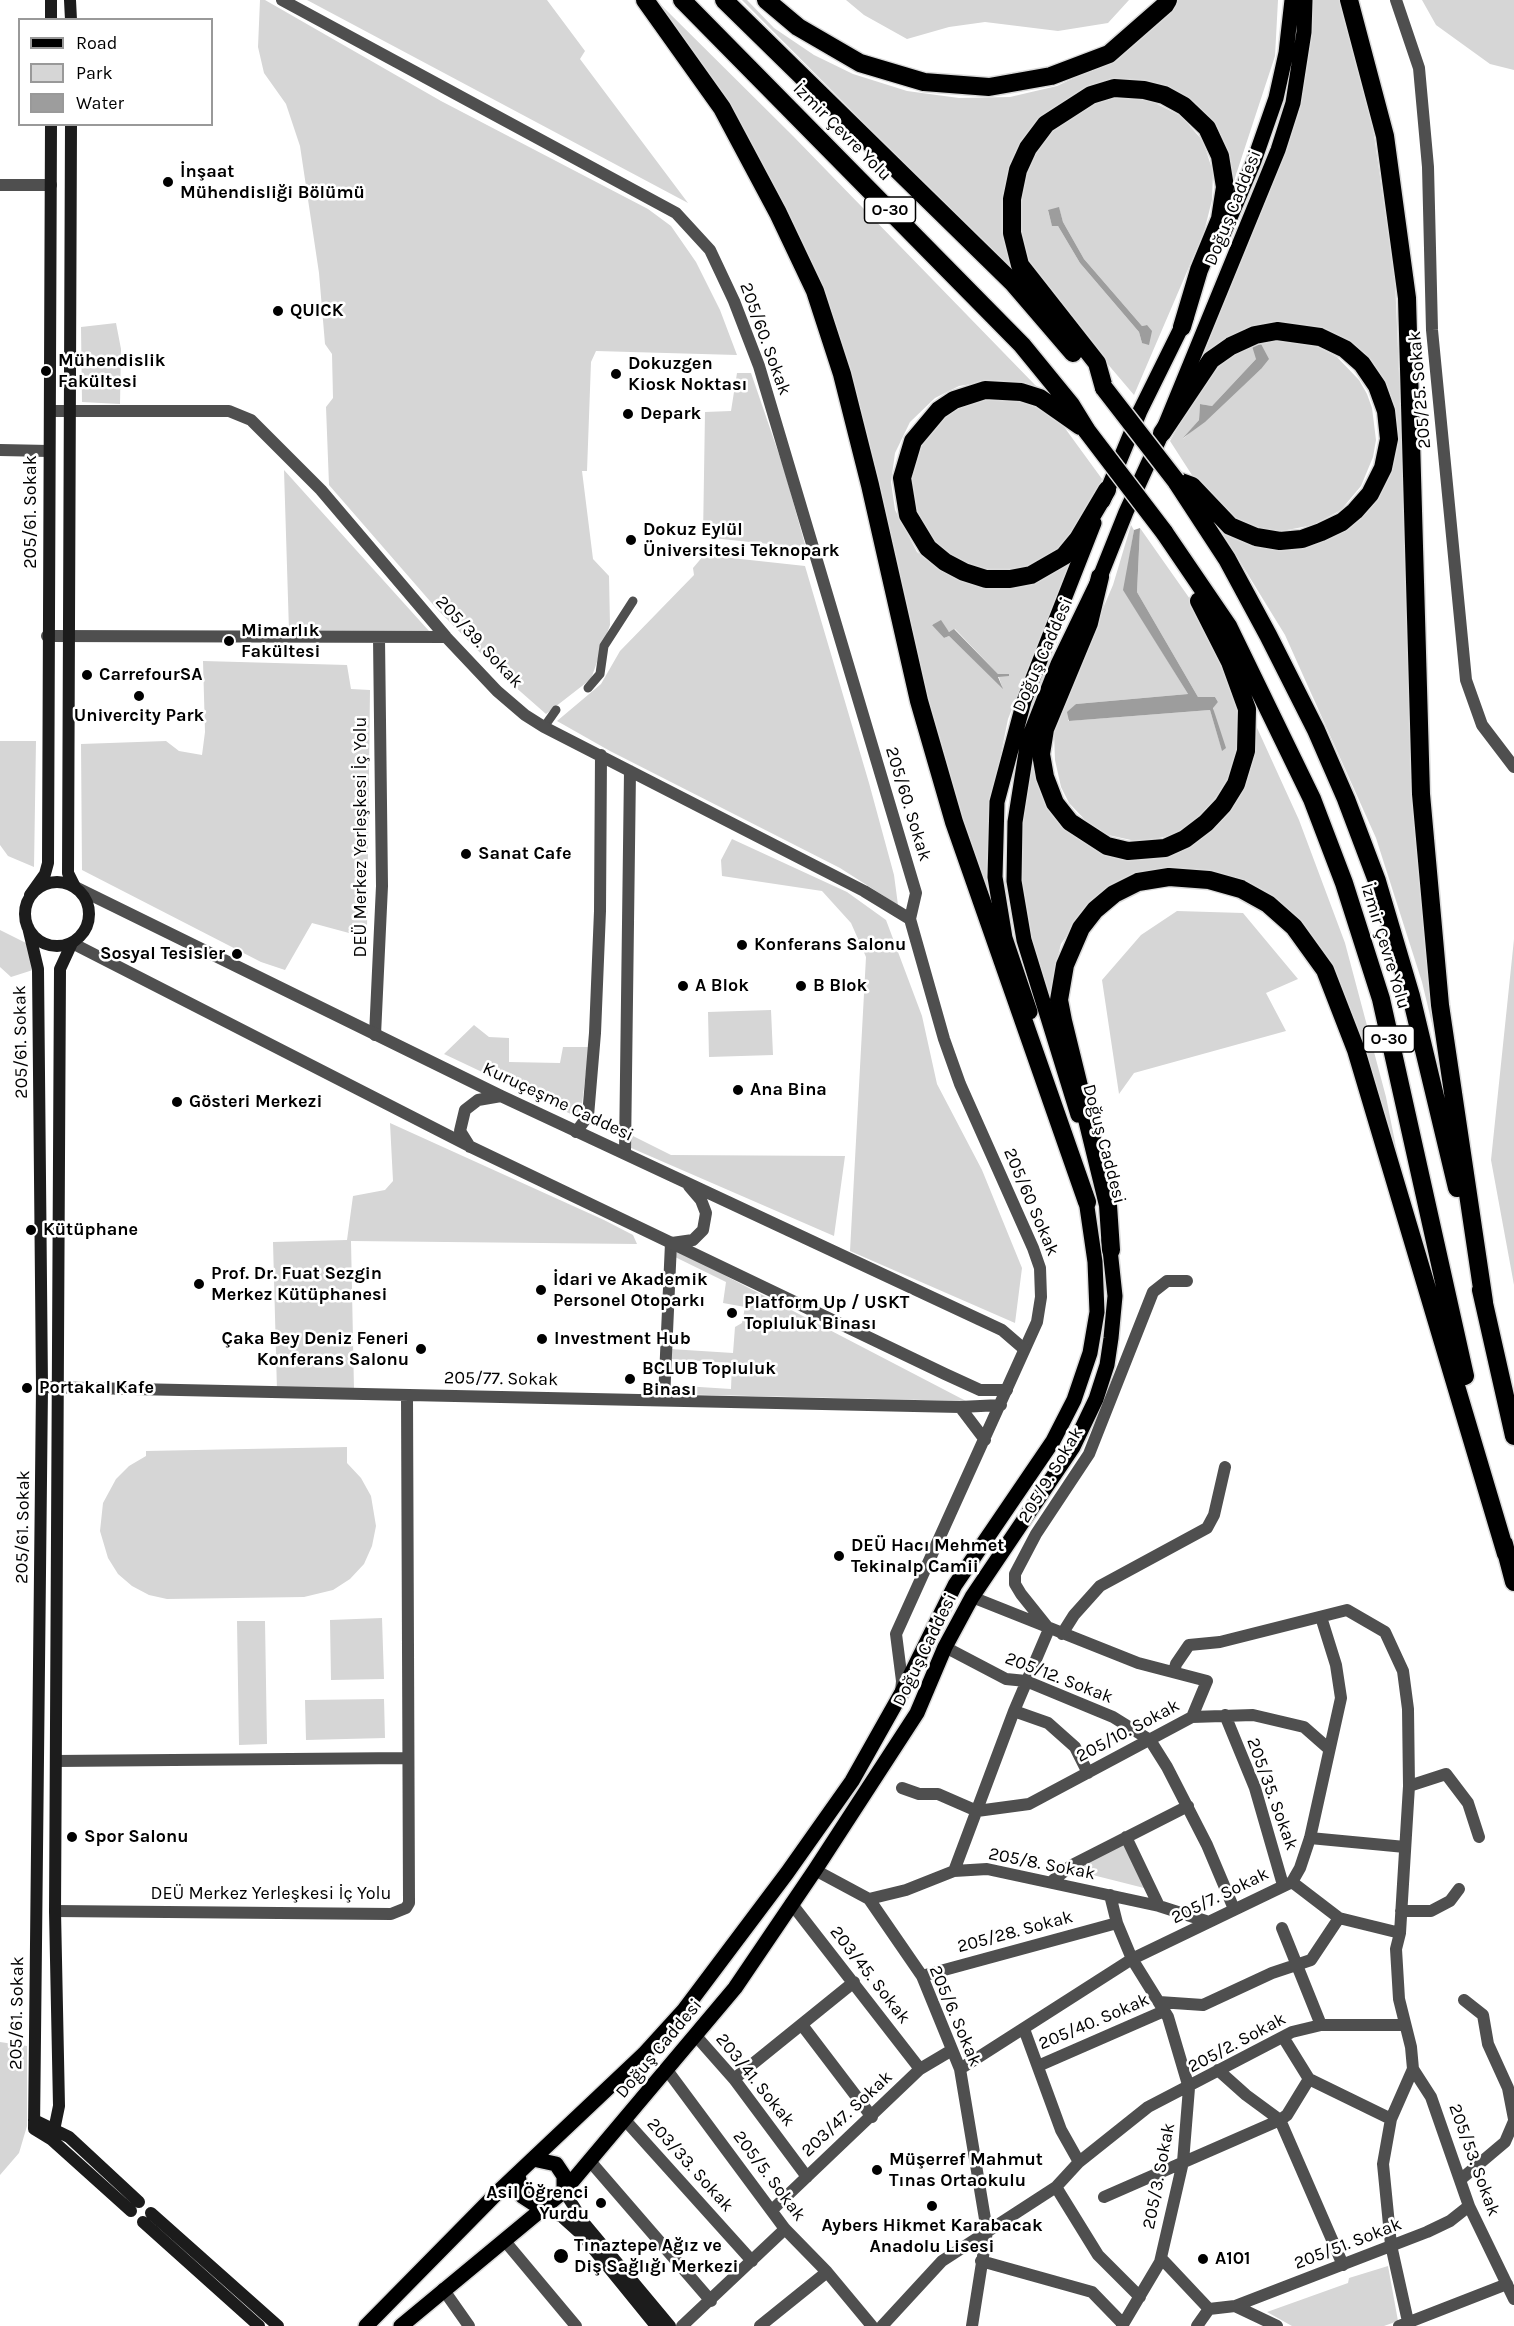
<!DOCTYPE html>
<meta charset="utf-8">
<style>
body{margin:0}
#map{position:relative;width:1514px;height:2326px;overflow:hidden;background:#fff;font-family:Karla,sans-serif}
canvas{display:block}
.legend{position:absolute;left:18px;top:18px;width:195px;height:108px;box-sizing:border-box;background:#fff;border:2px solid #999;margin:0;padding:8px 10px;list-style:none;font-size:18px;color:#000}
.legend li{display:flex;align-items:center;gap:12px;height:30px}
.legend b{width:30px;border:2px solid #999}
</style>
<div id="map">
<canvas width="1514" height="2326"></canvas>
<ul class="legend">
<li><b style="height:8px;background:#000"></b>Road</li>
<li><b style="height:16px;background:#d6d6d6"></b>Park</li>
<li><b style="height:16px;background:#9d9d9d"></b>Water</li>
</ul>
</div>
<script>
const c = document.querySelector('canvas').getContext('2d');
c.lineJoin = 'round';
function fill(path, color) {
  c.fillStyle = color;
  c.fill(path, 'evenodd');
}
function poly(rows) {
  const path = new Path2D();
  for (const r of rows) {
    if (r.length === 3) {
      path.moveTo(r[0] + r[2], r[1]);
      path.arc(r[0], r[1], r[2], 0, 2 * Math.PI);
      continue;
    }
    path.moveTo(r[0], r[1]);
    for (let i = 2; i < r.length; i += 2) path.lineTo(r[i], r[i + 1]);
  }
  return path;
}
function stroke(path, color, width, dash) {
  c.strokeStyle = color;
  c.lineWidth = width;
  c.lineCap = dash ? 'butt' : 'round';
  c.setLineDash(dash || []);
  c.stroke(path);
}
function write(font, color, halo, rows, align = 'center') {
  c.font = font + ' Karla,sans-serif';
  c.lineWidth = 5;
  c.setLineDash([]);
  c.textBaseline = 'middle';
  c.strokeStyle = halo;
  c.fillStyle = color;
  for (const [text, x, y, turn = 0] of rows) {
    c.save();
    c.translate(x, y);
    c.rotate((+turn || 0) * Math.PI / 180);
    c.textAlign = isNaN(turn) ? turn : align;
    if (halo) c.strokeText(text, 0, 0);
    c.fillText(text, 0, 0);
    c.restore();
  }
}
const green = poly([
 [260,0,265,0,441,101,648,209,671,226,696,262,720,310,737,355,596,351,591,362,587,471,582,471,593,559,609,576,610,625,591,679,546,714,505,678,436,608,329,485,326,407,333,398,332,354,325,344,319,273,300,146,286,104,264,73,258,47],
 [307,0,547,0,585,51,580,59,688,203],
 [656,0,793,136,1037,387,997,380,959,386,935,398,910,422,895,453,891,482,895,510,917,552,939,569,966,582,1072,557,1008,719,991,803,999,937,927,714,846,360,782,201,754,151],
 [932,624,950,632,955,629,998,674,1002,687,949,636,944,638],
 [742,0,747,0,774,28,814,55,853,74,907,91,959,98,1010,97,1057,86,1101,65,1175,0,1278,0,1275,56,1229,196,1206,120,1111,84,1068,98,1031,131,1011,167,1003,200,1006,242,1023,283],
 [846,0,1129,0,1108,23,1058,31,985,22,949,27,907,39,864,15],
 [1311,0,1339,0,1372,121,1395,280,1405,514,1439,1053,1422,982,1376,838,1285,635,1220,529,1224,528,1253,543,1344,526,1391,441,1361,359,1285,325,1201,362,1296,111],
 [1422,0,1514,0,1514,70,1490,64,1436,25],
 [1119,97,1151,101,1181,116,1203,141,1213,172,1212,200,1204,232,1134,395,1033,276,1018,233,1023,174,1036,144,1086,103],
 [1059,208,1063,222,1084,259,1142,326,1147,325,1142,343,1139,332,1080,263,1058,226,1052,225,1048,211],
 [116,323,121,349,120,404,82,402,81,327],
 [1278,339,1310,343,1337,357,1359,380,1367,394,1372,408,1376,440,1373,457,1361,486,1341,510,1313,525,1282,531,1268,531,1236,521,1201,489,1170,441,1208,372,1247,345],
 [1256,359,1261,369,1183,439,1199,420,1200,404,1212,406],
 [737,373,751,373,784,469,806,548,703,537,705,412,731,411],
 [983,395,1038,402,1059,420,1102,479,1093,501,1061,549,1035,566,1006,572,976,569,948,556,927,534,914,507,911,476,919,447,934,423,956,405],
 [284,470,429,631,289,631],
 [1131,525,1134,530,1124,590,1188,694,1076,704,1068,721,1210,710,1222,750,1213,707,1218,702,1215,697,1198,697,1137,592,1140,528,1197,609,1229,676,1240,717,1239,751,1229,776,1216,797,1196,820,1173,835,1140,842,1108,835,1088,823,1069,803,1061,787,1055,760,1054,733,1062,704,1113,585],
 [704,555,805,566,869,783,894,875,898,905,840,868,610,751,557,721,601,684,620,651,694,575,693,568],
 [203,661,347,665,351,689,370,690,367,930,349,933,312,923,285,970,261,962,82,870,81,744,166,741,179,751,202,755,205,732],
 [1253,719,1299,820,1345,943,1386,1097,1413,1232,1343,994,1289,915,1175,870,1085,909,1061,944,1053,976,1052,1016,1020,899,1022,811,1035,743,1067,829,1085,843,1115,854,1151,856,1215,822],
 [0,741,36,741,34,867,8,856,0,845],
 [732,839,847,892,886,920,922,1016,937,1084,982,1170,1022,1268,1015,1323,850,1251,866,957,851,923,822,891,722,876,721,860],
 [1177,911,1243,913,1298,979,1266,993,1286,1031,1134,1073,1119,1094,1102,980,1141,935],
 [0,930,26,943,36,969,11,977,0,967],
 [1514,939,1514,1285,1491,1160],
 [771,1010,773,1055,709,1057,708,1012],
 [474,1025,489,1037,509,1038,509,1062,560,1063,563,1047,589,1047,581,1112,575,1116,444,1054],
 [390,1123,604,1220,633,1235,637,1244,351,1241,354,1390,277,1391,273,1242,347,1240,353,1196,385,1190,393,1181],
 [631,1135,671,1155,845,1156,834,1236,629,1147],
 [676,1250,966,1401,667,1394,668,1385,731,1389,732,1363,670,1359,670,1349,733,1353,735,1327,742,1323,745,1307,723,1303,726,1282,675,1257],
 [347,1447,347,1463,361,1478,371,1496,376,1526,372,1546,364,1564,350,1579,333,1590,304,1597,167,1599,149,1595,132,1586,118,1574,108,1558,100,1531,103,1503,116,1479,129,1466,146,1456,146,1451],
 [382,1618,384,1679,331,1680,330,1620],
 [237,1621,265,1621,267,1744,239,1745],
 [384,1699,385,1738,306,1740,305,1700],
 [1126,1842,1148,1889,1073,1870],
 [0,2042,27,2046,27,2126,19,2153,0,2175],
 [1388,2266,1398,2321,1384,2326,1292,2326,1267,2312,1348,2283,1349,2278]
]);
const water = poly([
 [1059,207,1063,222,1084,259,1142,326,1147,325,1152,331,1149,345,1142,343,1139,332,1080,263,1058,226,1052,226,1048,210],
 [1261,344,1269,359,1261,369,1205,422,1183,438,1199,420,1200,404,1212,406,1256,359,1252,346],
 [1140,528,1137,592,1198,697,1215,697,1218,702,1213,708,1226,748,1222,751,1210,710,1069,721,1067,712,1076,704,1188,694,1123,590,1134,530],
 [941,620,949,632,954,629,998,674,1009,674,1009,676,998,677,1003,689,949,636,944,638,932,625]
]);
const pedestrian = poly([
 [588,688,600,674,604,646,633,601],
 [544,727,556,710]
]);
const minor = poly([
 [282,0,676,213,710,250,734,301,759,366,916,893,910,919,944,1039,960,1084,1033,1248,1040,1268,1041,1297,1037,1322,896,1634,902,1681,901,1693],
 [1396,0,1419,68,1428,167,1432,330,1466,680,1482,725,1514,767],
 [0,185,51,185],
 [50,411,229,411,251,420,321,490,446,637,497,691,525,715,544,727,864,891,910,919],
 [0,450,49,451],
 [47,636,446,637],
 [375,1035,382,886,379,638],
 [576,1132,588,1116,595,1033,600,911,601,755],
 [625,1152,630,771],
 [42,1387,960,1407,1001,1405],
 [664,1399,671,1243],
 [960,1407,985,1440],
 [972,1597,1138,1663,1207,1681,1192,1717],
 [1062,1634,1074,1615,1100,1586,1207,1528,1214,1515,1225,1467],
 [945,1647,1006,1679,1026,1681,1113,1717,1150,1740,1167,1767,1207,1845,1234,1909],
 [1174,1672,1176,1664,1189,1645,1220,1642,1347,1610,1385,1632,1403,1671,1408,1709,1409,1786,1400,1933,1396,1949,1399,1999,1411,2047,1413,2069,1391,2119,1383,2164,1391,2245,1409,2326],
 [1014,1711,1048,1723,1075,1747,1088,1773],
 [1225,1715,1255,1788,1283,1885],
 [56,1761,408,1758],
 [1409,1786,1446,1774,1468,1803,1479,1837],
 [902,1788,919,1794,938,1794,977,1811],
 [977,1811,1029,1804,1192,1717,1253,1715,1304,1727,1329,1749],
 [1126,1837,1159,1906],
 [1310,1838,1405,1847],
 [815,1870,869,1899,922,1976,960,2069,987,2231,972,2326],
 [954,1871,1014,1711,1049,1629,1021,1594,1015,1584,1015,1574,1036,1534,1089,1454,1153,1292,1167,1281,1187,1281],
 [1051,1882,1072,1865,1188,1806],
 [1292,1882,1339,1918,1400,1933],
 [1110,1895,1117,1923,1132,1959,1168,2017,1189,2088,1183,2162,1160,2262,1122,2326],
 [869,1899,906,1890,954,1871,987,1869,1159,1906,1209,1922],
 [791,1903,920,2069],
 [55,1911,391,1914,406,1908,409,1903,407,1395],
 [1401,1911,1431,1911,1450,1901,1459,1889],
 [1282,1928,1321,2025],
 [922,1976,1117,1923],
 [1464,2000,1483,2015,1488,2044,1508,2088,1514,2119],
 [1159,2002,1203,2005,1272,1973,1311,1960,1339,1918],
 [802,2025,872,2117],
 [1024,2029,1061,2130,1079,2162],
 [696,2036,734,2079,807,2177],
 [1283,2037,1309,2079,1391,2119],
 [1038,2066,1164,2011],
 [960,2069,1132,1959,1292,1882,1300,1868,1310,1838,1341,1698,1336,1665,1321,1617],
 [1413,2069,1431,2097,1469,2206,1514,2299],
 [667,2070,785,2229,827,2272,872,2326],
 [1218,2070,1246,2095,1280,2120,1343,2265],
 [734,2079,854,1982],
 [625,2120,752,2261],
 [589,2160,711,2301],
 [1460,2180,1505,2142,1514,2121],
 [1056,2187,1098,2255,1140,2297],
 [1104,2197,1280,2120,1287,2115,1309,2079],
 [772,2210,920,2069,952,2050],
 [504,2240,576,2326],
 [1161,2258,1209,2309],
 [981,2261,1092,2292,1123,2324],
 [443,2289,469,2326],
 [1235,2306,1277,2326],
 [682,2326,785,2229],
 [760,2326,827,2272],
 [882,2326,942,2261,1056,2187,1079,2162,1148,2107,1292,2032,1321,2025,1405,2025],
 [1197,2326,1209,2309,1235,2306,1427,2232,1450,2221,1469,2206],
 [1399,2326,1507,2284]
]);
const tertiary = poly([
 [75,887,501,1096,1002,1330,1024,1349],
 [72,943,471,1147,945,1374,980,1390,1007,1390],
 [470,1147,460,1131,465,1110,478,1100,501,1096],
 [672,1243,693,1240,703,1230,706,1213,701,1200,689,1186]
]);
const secondary = poly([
 [51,0,51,20],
 [70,0,71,20],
 [71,124,68,873,75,887],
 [57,914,32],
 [30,895,45,874,48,863,51,124],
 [28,927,38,969,42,1387,34,2129,52,2140,131,2211],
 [34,2120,69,2137,139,2202],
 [52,2140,59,2106,55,1911,60,969,72,943],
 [564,2191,585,2224,670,2326],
 [542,2209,562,2217,582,2235,656,2326],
 [151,2213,278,2326],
 [143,2222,259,2326]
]);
const primary = poly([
 [1221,239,1254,161,1276,98,1286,53,1292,0],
 [1103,501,1140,411,1186,318],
 [1030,1012,1005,938,995,877,997,802,1024,701,1094,523],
 [1078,1115,1024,940,1014,881,1015,822,1028,740,1058,664,1100,577,1126,512,1162,433,1278,150,1293,103,1304,32,1305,0],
 [533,2159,556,2164,564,2176,564,2191],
 [518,2175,522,2196,542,2209],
 [366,2326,498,2192,644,2054,684,2010,787,1873,852,1781,901,1694,955,1585,1053,1441,1074,1400,1090,1353,1097,1312,1095,1262,1085,1193],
 [401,2326,564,2191,735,1988,815,1870,917,1713,945,1647,972,1597,1073,1447,1096,1399,1107,1365,1111,1338,1115,1296,1109,1240]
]);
const motorway = poly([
 [645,0,722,108,778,213,815,291,842,374,870,485,919,701,954,822,1087,1202],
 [682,0,1022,345,1071,405,1087,431],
 [724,0,1012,282,1073,353],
 [766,0,798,27,860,63,924,82,989,87,1051,76,1109,54,1165,5,1168,0],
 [1349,0,1385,136,1407,298,1421,794,1440,1005,1484,1302],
 [1104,388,1097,363,1020,265,1012,233,1012,199,1018,170,1028,148,1046,124,1091,95,1114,88,1144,90,1164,95,1184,106,1207,128,1220,156,1225,187,1220,219,1199,270,1182,327],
 [1080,426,1040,398,1021,392,985,390,954,400,939,410,913,441,902,478,908,515,928,548,945,562,964,572,986,579,1010,579,1031,575,1064,556,1078,539,1107,490],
 [1162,433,1211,360,1231,346,1255,335,1277,331,1320,337,1345,349,1362,364,1377,386,1386,411,1389,439,1383,468,1370,494,1355,511,1342,522,1321,532,1302,539,1280,541,1256,537,1230,526,1192,486,1181,482],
 [1176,481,1227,559,1268,635,1316,730,1346,799,1377,881,1411,996,1457,1188],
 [1164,532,1228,626,1312,799,1344,883,1381,999,1465,1376],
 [1100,577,1089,623,1045,729,1041,754,1045,777,1055,803,1070,822,1107,846,1128,851,1165,848,1185,839,1206,823,1223,805,1236,784,1246,751,1247,709,1230,662,1199,601],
 [1111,1250,1108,1205,1063,1021,1059,1000,1065,965,1081,928,1095,910,1114,894,1138,882,1169,877,1209,880,1241,889,1268,904,1294,927,1325,970,1356,1050,1506,1554],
 [1481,1290,1514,1436],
 [1504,1544,1514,1582]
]);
const motorwayBridge = poly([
 [1104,388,1176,481],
 [1087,431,1164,532]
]);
const markers = [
 [168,182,6,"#000"],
 [278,311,6,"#000"],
 [46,371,6,"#000"],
 [616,374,6,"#000"],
 [628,414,6,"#000"],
 [631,540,6,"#000"],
 [229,641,6,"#000"],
 [87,675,6,"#000"],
 [139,696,6,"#000"],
 [466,854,6,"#000"],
 [742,945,6,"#000"],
 [237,954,6,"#000"],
 [683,986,6,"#000"],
 [801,986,6,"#000"],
 [738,1090,6,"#000"],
 [177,1102,6,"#000"],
 [31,1230,6,"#000"],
 [199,1284,6,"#000"],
 [541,1290,6,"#000"],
 [732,1313,6,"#000"],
 [542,1339,6,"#000"],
 [421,1349,6,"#000"],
 [630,1379,6,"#000"],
 [27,1388,6,"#000"],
 [839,1556,6,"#000"],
 [72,1837,6,"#000"],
 [877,2170,6,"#000"],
 [601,2203,6,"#000"],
 [932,2206,6,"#000"],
 [561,2256,8,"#000"],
 [1203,2259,6,"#000"]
];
const shields = [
 [890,210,51],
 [1389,1039,51]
];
const shieldNames = [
 ["O-30",890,210],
 ["O-30",1389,1039]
];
const streetNames = [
 ["İzmir Çevre Yolu",842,132,45],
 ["Doğuş Caddesi",1233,208,-68],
 ["205/60. Sokak",765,339,70],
 ["205/25. Sokak",1420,390,-95],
 ["205/61. Sokak",31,512,-90],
 ["205/39. Sokak",479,642,47],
 ["Doğuş Caddesi",1043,655,-66],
 ["205/60. Sokak",908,804,73],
 ["DEÜ Merkez Yerleşkesi İç Yolu",361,837,-90],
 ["İzmir Çevre Yolu",1385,946,73],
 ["205/61. Sokak",21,1042,-91],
 ["Kuruçeşme Caddesi",558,1102,25],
 ["Doğuş Caddesi",1104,1144,75],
 ["205/60 Sokak",1031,1202,67],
 ["205/77. Sokak",501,1379,1],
 ["205/9. Sokak",1051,1475,-59],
 ["205/61. Sokak",23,1527,-89],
 ["Doğuş Caddesi",925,1650,-64],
 ["205/12. Sokak",1059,1678,21],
 ["205/10. Sokak",1128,1731,-28],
 ["205/35. Sokak",1272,1794,70],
 ["205/8. Sokak",1042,1864,11],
 ["DEÜ Merkez Yerleşkesi İç Yolu",271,1894],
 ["205/7. Sokak",1220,1896,-26],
 ["205/28. Sokak",1015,1932,-15],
 ["203/45. Sokak",870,1975,52],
 ["205/61. Sokak",17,2013,-89],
 ["205/6. Sokak",955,2016,67],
 ["205/40. Sokak",1094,2022,-23],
 ["205/2. Sokak",1237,2043,-28],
 ["Doğuş Caddesi",659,2049,-50],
 ["203/41. Sokak",755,2080,51],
 ["203/47. Sokak",847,2114,-43],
 ["205/53. Sokak",1474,2160,70],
 ["203/33. Sokak",690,2165,48],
 ["205/5. Sokak",769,2176,53],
 ["205/3. Sokak",1159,2176,-79],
 ["205/51. Sokak",1348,2244,-21]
];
const poiNames = [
 ["İnşaat",180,172],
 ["Mühendisliği Bölümü",180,193],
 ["QUICK",290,311],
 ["Mühendislik",58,361],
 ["Fakültesi",58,382],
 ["Dokuzgen",628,364],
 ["Kiosk Noktası",628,385],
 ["Depark",640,414],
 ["Dokuz Eylül",643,530],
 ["Üniversitesi Teknopark",643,551],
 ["Mimarlık",241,631],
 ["Fakültesi",241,652],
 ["CarrefourSA",99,675],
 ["Univercity Park",139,716,"center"],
 ["Sanat Cafe",478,854],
 ["Konferans Salonu",754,945],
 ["Sosyal Tesisler",225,954,"right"],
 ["A Blok",695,986],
 ["B Blok",813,986],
 ["Ana Bina",750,1090],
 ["Gösteri Merkezi",189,1102],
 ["Kütüphane",43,1230],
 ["Prof. Dr. Fuat Sezgin",211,1274],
 ["Merkez Kütüphanesi",211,1295],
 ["İdari ve Akademik",553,1280],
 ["Personel Otoparkı",553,1301],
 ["Platform Up / USKT",744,1303],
 ["Topluluk Binası",744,1324],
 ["Çaka Bey Deniz Feneri",409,1339,"right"],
 ["Konferans Salonu",409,1360,"right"],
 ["Investment Hub",554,1339],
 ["BCLUB Topluluk",642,1369],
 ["Binası",642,1390],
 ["Portakal Kafe",39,1388],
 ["DEÜ Hacı Mehmet",851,1546],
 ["Tekinalp Camii",851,1567],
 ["Spor Salonu",84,1837],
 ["Müşerref Mahmut",889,2160],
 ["Tınas Ortaokulu",889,2181],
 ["Asil Öğrenci",589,2193,"right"],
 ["Yurdu",589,2214,"right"],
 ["Aybers Hikmet Karabacak",932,2226,"center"],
 ["Anadolu Lisesi",932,2247,"center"],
 ["Tınaztepe Ağız ve",574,2246],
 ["Diş Sağlığı Merkezi",574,2267],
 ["A101",1215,2259]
];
fill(green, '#d6d6d6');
fill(water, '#9d9d9d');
stroke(primary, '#dbdbdb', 18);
stroke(motorway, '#dbdbdb', 21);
stroke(pedestrian, '#4f4f4f', 9);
stroke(minor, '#4f4f4f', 12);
stroke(tertiary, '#4f4f4f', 12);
stroke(secondary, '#1c1c1c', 12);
stroke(primary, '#000', 15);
stroke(motorway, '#000', 18);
stroke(motorwayBridge, '#dbdbdb', 21, []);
stroke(motorwayBridge, '#000', 18);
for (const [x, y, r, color] of markers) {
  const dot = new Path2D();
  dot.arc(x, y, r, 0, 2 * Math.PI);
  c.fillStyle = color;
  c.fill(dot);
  stroke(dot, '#fff', 2);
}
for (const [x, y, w] of shields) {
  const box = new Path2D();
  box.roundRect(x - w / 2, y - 13, w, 26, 4.5);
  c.fillStyle = '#fff';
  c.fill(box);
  stroke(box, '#000', 1.5);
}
write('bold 16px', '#000', null, shieldNames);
write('18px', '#000', '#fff', streetNames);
write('bold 18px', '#000', '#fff', poiNames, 'left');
</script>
